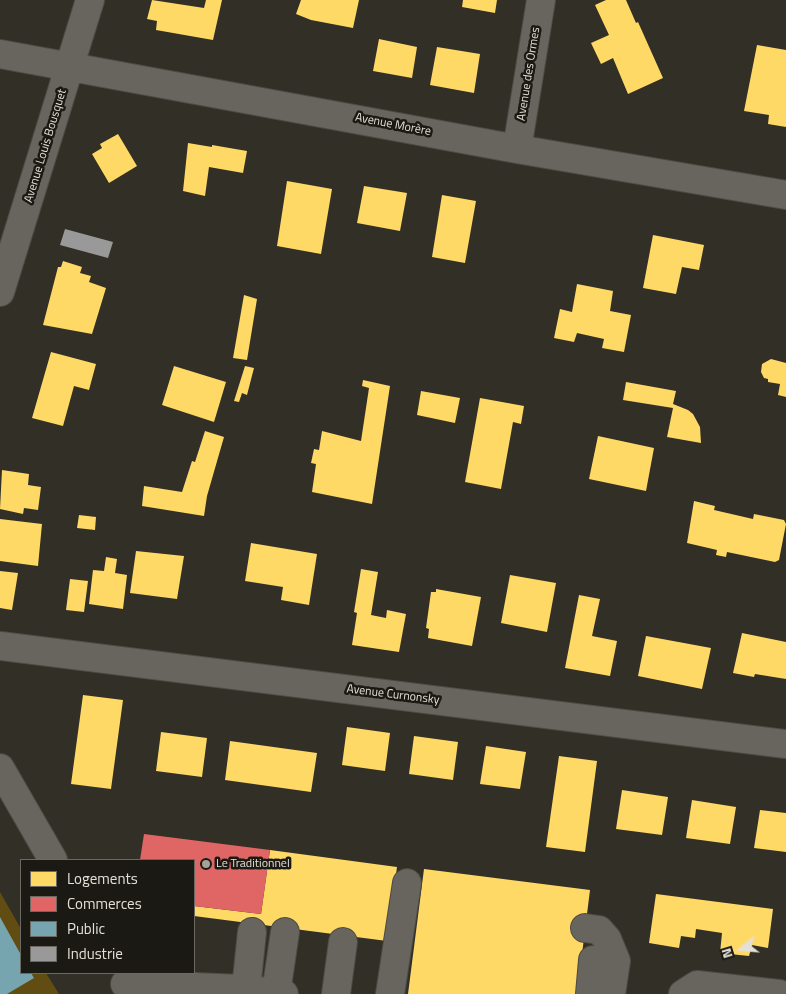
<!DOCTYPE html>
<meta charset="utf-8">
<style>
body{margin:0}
#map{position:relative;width:786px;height:994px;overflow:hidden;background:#322f27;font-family:"Titillium Web",sans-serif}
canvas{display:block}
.legend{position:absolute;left:20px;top:859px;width:175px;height:115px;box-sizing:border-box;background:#1b1913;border:1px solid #6b6961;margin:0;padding:6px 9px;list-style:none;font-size:15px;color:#e3e0d7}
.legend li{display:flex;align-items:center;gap:10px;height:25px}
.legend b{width:25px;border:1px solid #6b6961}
.north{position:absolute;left:716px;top:924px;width:50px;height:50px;-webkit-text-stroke:4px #1b1913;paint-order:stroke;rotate:253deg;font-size:14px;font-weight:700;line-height:20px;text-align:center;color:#e3e0d7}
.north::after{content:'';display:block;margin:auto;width:18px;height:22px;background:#e3e0d7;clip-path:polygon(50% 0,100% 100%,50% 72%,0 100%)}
</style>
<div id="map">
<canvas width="786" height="994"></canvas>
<ul class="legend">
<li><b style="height:14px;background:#ffd966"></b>Logements</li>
<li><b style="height:14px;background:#e06666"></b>Commerces</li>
<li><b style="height:14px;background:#76a5af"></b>Public</li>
<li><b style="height:14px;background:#999"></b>Industrie</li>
</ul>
<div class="north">N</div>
</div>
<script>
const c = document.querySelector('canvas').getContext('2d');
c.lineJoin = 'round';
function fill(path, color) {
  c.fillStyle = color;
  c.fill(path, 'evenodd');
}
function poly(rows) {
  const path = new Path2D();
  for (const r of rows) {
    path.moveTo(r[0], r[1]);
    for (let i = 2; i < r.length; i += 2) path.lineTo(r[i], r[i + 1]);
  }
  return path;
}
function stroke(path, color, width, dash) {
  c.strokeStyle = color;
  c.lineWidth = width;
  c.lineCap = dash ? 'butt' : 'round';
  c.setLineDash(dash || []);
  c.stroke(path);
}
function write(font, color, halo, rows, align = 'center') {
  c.font = font + ' "Titillium Web",sans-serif';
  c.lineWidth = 5;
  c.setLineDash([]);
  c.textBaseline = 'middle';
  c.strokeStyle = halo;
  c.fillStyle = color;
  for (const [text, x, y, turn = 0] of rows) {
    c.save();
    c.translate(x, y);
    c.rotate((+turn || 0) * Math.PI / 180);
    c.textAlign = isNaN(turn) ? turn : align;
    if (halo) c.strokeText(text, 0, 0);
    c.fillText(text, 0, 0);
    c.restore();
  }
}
const green = poly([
 [0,892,21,929,21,973,46,973,59,994,0,994]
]);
const homes = poly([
 [152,0,204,8,206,0,222,0,213,40,156,30,157,21,147,19],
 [301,0,359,0,353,28,311,20,296,14],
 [463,0,497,0,495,13,462,7],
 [606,0,626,0,636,23,638,22,663,78,628,94,613,58,601,64,591,43,609,35,595,5],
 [379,39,417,47,412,78,373,71],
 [757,45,786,50,786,127,768,124,769,115,744,111],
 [437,47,480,54,474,93,430,85],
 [118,134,137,166,109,183,92,154,102,148,100,144],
 [188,143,212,147,212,145,247,151,243,173,209,167,205,196,183,191],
 [287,181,332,189,321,254,277,246],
 [364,186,407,193,400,231,357,223],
 [442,195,476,201,465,263,432,257],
 [653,235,704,245,699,270,682,267,676,294,643,288],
 [63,261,82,267,80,273,91,276,89,282,106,288,92,334,43,325,58,267,61,267],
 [577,284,613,291,610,311,631,315,624,352,602,348,604,339,577,333,574,342,554,338,560,309,572,312],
 [244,295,257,299,247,360,233,358],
 [51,352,96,364,89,390,74,386,63,426,32,418],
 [771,359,786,363,786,397,778,395,780,384,768,382,768,379,764,378,761,372,762,364],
 [174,366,226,382,214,422,162,405],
 [245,366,254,368,247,395,242,393,239,402,234,401],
 [363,380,390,386,372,504,312,492,316,464,311,463,314,449,319,450,322,431,361,441,369,388,362,386],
 [626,382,676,391,673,404,688,410,693,414,700,427,701,443,667,437,673,408,623,400],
 [421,391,460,398,455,423,417,415],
 [480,398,524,406,521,424,513,422,501,489,465,482],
 [205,431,224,437,207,496,204,516,142,506,144,486,182,492,192,461,195,462],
 [598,436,654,448,646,491,589,479],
 [2,470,29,474,28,485,41,487,38,510,24,508,23,514,0,509],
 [694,501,715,506,714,510,753,519,754,514,784,520,786,524,779,560,775,562,727,552,726,557,716,555,717,550,687,543],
 [79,515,96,517,95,530,77,528],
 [0,519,42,524,38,566,0,561],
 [251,543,317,554,309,605,281,600,283,587,245,581],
 [136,551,184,556,177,599,130,593],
 [106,557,117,559,115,573,127,575,123,609,89,604,93,570,104,571],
 [361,569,378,572,371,615,386,618,387,610,406,614,399,652,352,645,357,613,354,612],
 [0,571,18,573,12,610,0,608],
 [510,575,556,583,547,632,501,623],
 [70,579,88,581,84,612,66,610],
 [436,589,481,597,472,646,428,638,429,629,426,628,431,592,436,592],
 [579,595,600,599,592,636,617,641,610,676,565,668],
 [742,633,786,642,786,679,755,674,754,677,733,673],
 [646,636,711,648,702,689,638,676],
 [83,695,123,700,111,789,71,784],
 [347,727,390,733,385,771,342,765],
 [161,732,207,738,202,777,156,771],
 [414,736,458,742,453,780,409,774],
 [230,741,317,753,311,792,225,780],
 [486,746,526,752,520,789,480,784],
 [559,756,597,761,585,852,546,847],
 [622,790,668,797,662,835,616,829],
 [692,800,736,807,730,844,686,838],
 [760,810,786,813,786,852,754,848],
 [270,850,397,867,387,941,194,916,194,906,261,914],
 [424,869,590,890,577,994,408,994],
 [656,894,773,909,768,948,752,945,749,956,720,953,722,933,696,929,695,938,681,936,679,948,649,943]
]);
const shops = poly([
 [144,834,270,850,261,914,194,906,194,860,140,860]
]);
const public = poly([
 [0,917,21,955,21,973,31,973,34,978,7,994,0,994]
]);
const industry = poly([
 [65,229,113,242,108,258,60,245]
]);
const minor = poly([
 [0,54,517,149,786,195],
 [517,149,541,0],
 [0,292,90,0],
 [0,646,786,744],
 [0,768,53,860],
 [585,928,599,930,607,939,616,961,611,994],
 [125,984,242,989,284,994],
 [246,989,252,932],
 [276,993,285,932],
 [336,994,343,942],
 [390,994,407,883],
 [590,994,593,960],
 [683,994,697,985,779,994]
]);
const markers = [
 [206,864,5,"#a5a299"]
];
const streetNames = [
 ["Avenue des Ormes",529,74,-81],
 ["Avenue Morère",393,125,11],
 ["Avenue Louis Bousquet",46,146,-73],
 ["Avenue Curnonsky",393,695,7]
];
const poiNames = [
 ["Le Traditionnel",216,864]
];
fill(green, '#614d11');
fill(homes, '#ffd966');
fill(shops, '#e06666');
fill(public, '#76a5af');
fill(industry, '#999');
stroke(minor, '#4d4b44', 30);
stroke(minor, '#68655e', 28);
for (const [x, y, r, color] of markers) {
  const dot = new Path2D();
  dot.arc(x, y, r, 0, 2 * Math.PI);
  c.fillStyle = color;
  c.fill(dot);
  stroke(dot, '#1b1913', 2);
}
write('12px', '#e3e0d7', '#1b1913', streetNames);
write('12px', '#e3e0d7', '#1b1913', poiNames, 'left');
</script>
